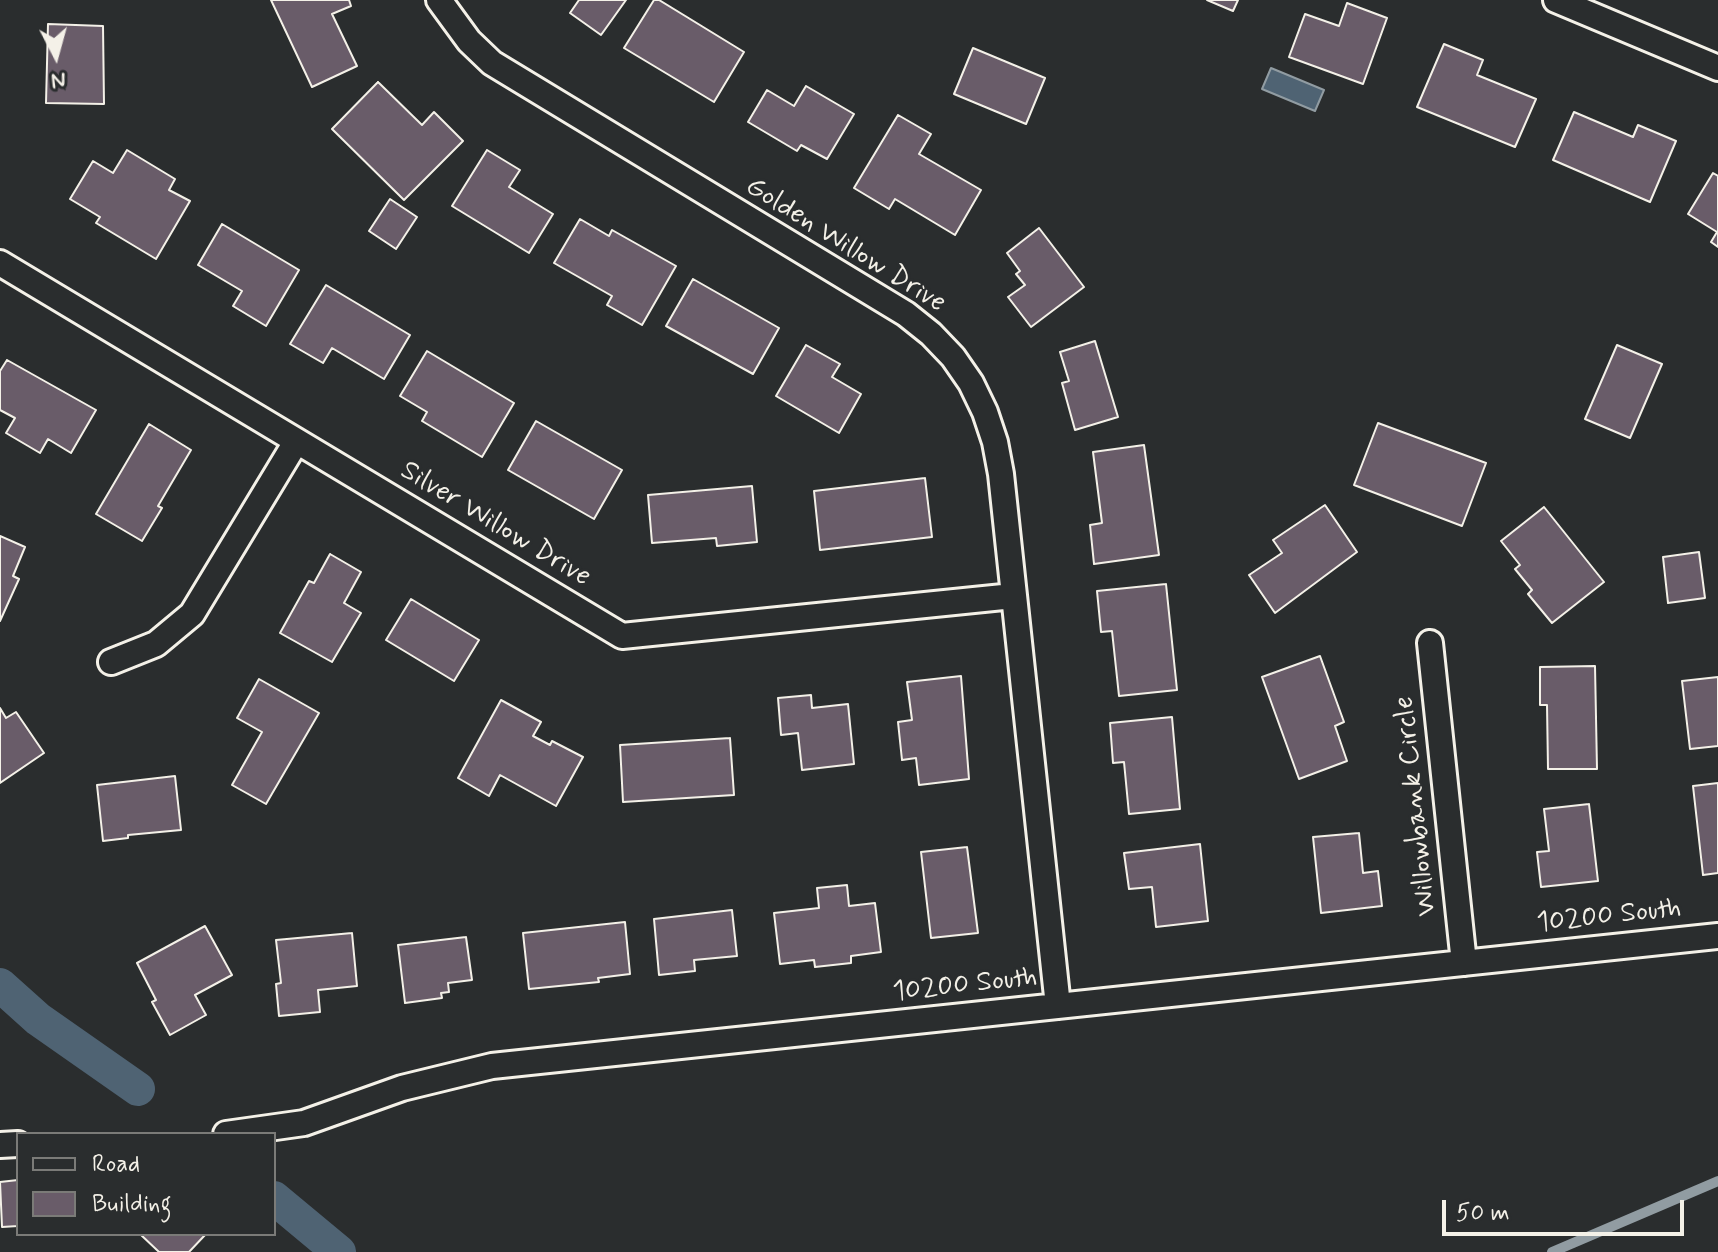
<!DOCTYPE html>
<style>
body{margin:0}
#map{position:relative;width:1718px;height:1252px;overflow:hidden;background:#2a2d2e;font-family:Mynerve,sans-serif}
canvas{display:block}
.legend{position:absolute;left:16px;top:1132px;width:260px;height:104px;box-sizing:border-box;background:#2a2d2e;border:2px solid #7b7b78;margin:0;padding:10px 14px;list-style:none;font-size:24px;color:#f4f1e8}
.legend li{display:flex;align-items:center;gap:16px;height:40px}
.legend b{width:40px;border:2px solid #7b7b78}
.north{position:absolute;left:16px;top:16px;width:80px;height:80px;-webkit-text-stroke:6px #2a2d2e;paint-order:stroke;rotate:174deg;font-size:22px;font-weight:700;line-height:32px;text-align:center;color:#f4f1e8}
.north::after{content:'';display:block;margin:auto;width:28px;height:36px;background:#f4f1e8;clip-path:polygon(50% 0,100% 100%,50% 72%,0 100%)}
.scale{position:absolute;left:1442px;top:1200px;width:242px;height:36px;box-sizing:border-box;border:4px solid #f4f1e8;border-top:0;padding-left:10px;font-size:24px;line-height:28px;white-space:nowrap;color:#f4f1e8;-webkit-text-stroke:6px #2a2d2e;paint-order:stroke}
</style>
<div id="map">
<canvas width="1718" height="1252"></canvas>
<ul class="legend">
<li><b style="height:10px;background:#2a2d2e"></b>Road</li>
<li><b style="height:22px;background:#695c69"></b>Building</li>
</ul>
<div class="north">N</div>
<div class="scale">50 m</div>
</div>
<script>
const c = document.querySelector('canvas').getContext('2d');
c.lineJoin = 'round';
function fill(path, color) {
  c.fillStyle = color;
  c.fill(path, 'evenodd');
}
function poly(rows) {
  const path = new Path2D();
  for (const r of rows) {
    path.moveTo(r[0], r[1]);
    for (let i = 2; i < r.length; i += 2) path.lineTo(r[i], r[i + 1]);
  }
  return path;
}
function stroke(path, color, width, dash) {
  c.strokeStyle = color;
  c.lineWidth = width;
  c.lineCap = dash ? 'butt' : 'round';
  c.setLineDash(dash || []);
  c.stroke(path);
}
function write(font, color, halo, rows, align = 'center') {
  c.font = font + ' Mynerve,sans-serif';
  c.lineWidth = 6;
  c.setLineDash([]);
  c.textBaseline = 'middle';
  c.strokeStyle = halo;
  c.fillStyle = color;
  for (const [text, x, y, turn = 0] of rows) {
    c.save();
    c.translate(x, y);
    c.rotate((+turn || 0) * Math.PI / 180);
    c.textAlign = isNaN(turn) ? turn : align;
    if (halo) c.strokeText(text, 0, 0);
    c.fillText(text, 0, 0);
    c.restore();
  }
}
const water = poly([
 [1271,68,1324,90,1315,111,1262,89,1271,68]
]);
const stream = poly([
 [1552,1252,1718,1181]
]);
const canal = poly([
 [0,985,38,1019,138,1089],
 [274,1198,339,1252]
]);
const building = poly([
 [271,0,349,0,351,6,332,14,357,66,312,87,271,0],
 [579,0,626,0,601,35,570,13,579,0],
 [654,0,659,0,744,52,714,102,624,48,654,0],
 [1207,0,1238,0,1233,11,1207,0],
 [1347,3,1387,18,1363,84,1289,57,1305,14,1339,26,1347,3],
 [48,24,103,26,104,104,46,103,48,24],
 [1444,44,1483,60,1477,75,1536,99,1515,147,1417,107,1444,44],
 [973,48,1045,78,1026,124,954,94,973,48],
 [378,82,422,125,434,112,463,141,404,200,332,129,378,82],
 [806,86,854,114,827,159,801,145,797,151,748,122,767,90,794,106,806,86],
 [1574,112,1633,137,1638,125,1676,141,1650,202,1553,160,1574,112],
 [898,115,931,134,919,154,981,190,955,235,895,199,889,209,854,188,898,115],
 [127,150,175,179,169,190,190,201,156,259,96,223,100,217,70,199,93,161,113,173,127,150],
 [487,150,520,170,509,187,553,214,529,253,452,206,487,150],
 [1713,173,1718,176,1718,247,1711,242,1717,232,1688,214,1713,173],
 [390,199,417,217,396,249,369,231,390,199],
 [580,219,609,236,612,230,676,266,642,325,607,305,612,296,554,263,580,219],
 [222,224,299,270,266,326,233,306,242,291,198,265,222,224],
 [1039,228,1084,287,1031,327,1008,297,1025,285,1016,274,1020,271,1007,253,1039,228],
 [693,279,779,328,753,374,666,326,693,279],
 [326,285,410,335,384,379,332,348,323,363,290,344,326,285],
 [1095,341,1118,417,1075,430,1062,383,1069,381,1060,352,1095,341],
 [806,345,840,364,832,377,861,394,839,433,776,396,806,345],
 [1617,345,1662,364,1630,438,1585,419,1617,345],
 [427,351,514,403,482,457,422,421,427,412,400,396,427,351],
 [7,360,96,410,71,453,48,439,40,453,6,433,15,418,0,410,0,371,7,360],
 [536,421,622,470,594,519,508,470,536,421],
 [1378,423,1486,463,1462,526,1354,485,1378,423],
 [149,424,191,450,158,506,162,508,142,541,96,514,149,424],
 [1144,445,1159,555,1094,564,1090,525,1102,523,1093,452,1144,445],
 [925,478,932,537,820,550,814,491,925,478],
 [752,486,757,542,717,546,716,538,652,543,648,495,752,486],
 [1325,505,1357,552,1275,613,1249,575,1282,553,1273,540,1325,505],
 [1544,507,1604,582,1552,623,1528,594,1532,590,1515,569,1520,565,1501,541,1544,507],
 [0,536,25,547,13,576,19,579,0,621,0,536],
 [1699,552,1705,598,1668,603,1663,557,1699,552],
 [330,554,361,572,344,603,361,613,332,662,280,633,309,581,314,583,330,554],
 [1166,584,1177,690,1119,696,1112,631,1101,632,1097,591,1166,584],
 [411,599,479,640,454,681,386,640,411,599],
 [1320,656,1344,722,1335,726,1347,761,1299,779,1262,677,1320,656],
 [1595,666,1597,769,1548,769,1547,705,1540,705,1540,667,1595,666],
 [961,676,969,779,919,785,916,758,902,760,898,722,912,720,907,682,961,676],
 [1718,677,1718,746,1690,749,1682,681,1718,677],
 [259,679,319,713,266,804,232,785,262,732,237,718,259,679],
 [811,695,812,708,848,704,854,764,802,770,798,733,781,735,778,698,811,695],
 [501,700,541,722,533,736,550,745,552,741,583,757,556,806,500,775,489,796,458,778,501,700],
 [0,708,6,718,16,712,44,753,0,783,0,708],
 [1172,717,1180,809,1129,814,1124,762,1113,763,1110,723,1172,717],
 [730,738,734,795,623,802,620,745,730,738],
 [175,776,181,830,128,835,128,838,103,841,97,785,175,776],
 [1718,783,1718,873,1703,875,1693,786,1718,783],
 [1589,804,1598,881,1541,887,1537,852,1549,851,1544,809,1589,804],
 [1359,833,1363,873,1378,871,1382,906,1321,913,1313,837,1359,833],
 [1200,844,1208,921,1156,927,1152,887,1129,889,1124,853,1200,844],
 [967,847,978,933,931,938,921,852,967,847],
 [847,885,849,906,875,903,881,952,851,956,851,963,815,967,814,960,780,964,774,913,819,908,817,888,847,885],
 [732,910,737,956,694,960,695,971,659,975,654,919,732,910],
 [625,922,630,974,598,978,599,982,529,989,523,933,625,922],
 [205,926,232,975,195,995,206,1015,170,1035,152,1002,156,1000,137,963,205,926],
 [352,933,357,986,318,990,320,1012,279,1016,276,984,281,983,276,940,352,933],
 [466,937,472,980,448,983,449,992,441,993,442,998,405,1003,398,945,466,937],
 [18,1180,18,1226,2,1227,0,1182,18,1180],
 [140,1234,206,1234,189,1252,159,1252,140,1234]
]);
const minor = poly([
 [439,0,469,41,492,63,906,314,931,334,953,357,971,383,985,412,995,442,1001,474,1058,1006],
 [1556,0,1718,68],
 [0,263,622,636,1013,596],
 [1430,643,1464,963],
 [111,662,156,644,192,614,296,442],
 [226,1134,304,1123,402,1088,492,1066,1718,936],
 [0,1145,18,1144]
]);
const streetNames = [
 ["Golden Willow Drive",845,246,32],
 ["Silver Willow Drive",495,525,31],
 ["Willowbank Circle",1417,806,-96],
 ["10200 South",1609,917,-6],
 ["10200 South",965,986,-6]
];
fill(water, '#4f6373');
stroke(water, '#919ca2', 2);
stroke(stream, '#919ca2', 10);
stroke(canal, '#4f6373', 34);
fill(building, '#695c69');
stroke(building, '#f4f1e8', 2);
stroke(minor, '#f4f1e8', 30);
stroke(minor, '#2a2d2e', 24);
write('28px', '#f4f1e8', '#2a2d2e', streetNames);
</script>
